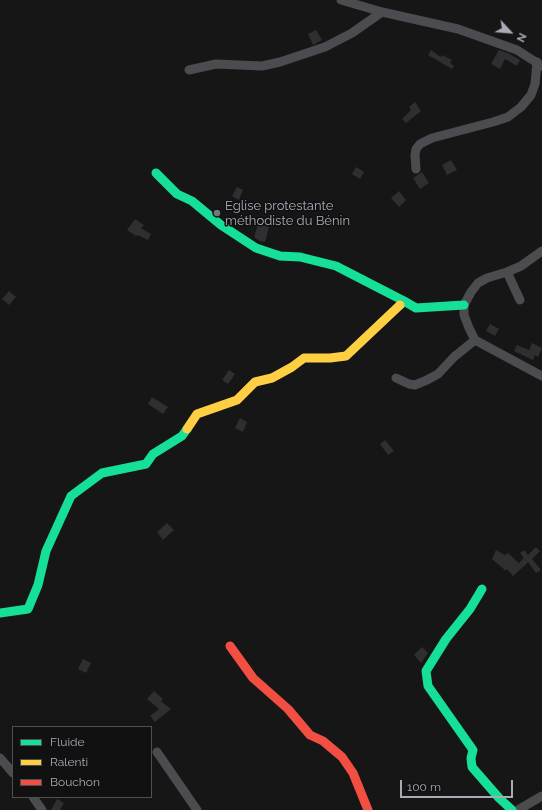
<!DOCTYPE html>
<meta charset="utf-8">
<style>
body{margin:0}
#map{position:relative;width:542px;height:810px;overflow:hidden;background:#161617;font-family:Raleway,sans-serif}
canvas{display:block}
.legend{position:absolute;left:12px;top:726px;width:140px;height:72px;box-sizing:border-box;background:#111112;border:1px solid #4e4e54;margin:0;padding:5px 7px;list-style:none;font-size:12px;color:#a9aab6}
.legend li{display:flex;align-items:center;gap:8px;height:20px}
.legend b{width:20px;border:1px solid #4e4e54}
.north{position:absolute;left:490px;top:12px;width:40px;height:40px;-webkit-text-stroke:3px #111112;paint-order:stroke;rotate:116deg;font-size:11px;font-weight:700;line-height:16px;text-align:center;color:#a9aab6}
.north::after{content:'';display:block;margin:auto;width:14px;height:18px;background:#a9aab6;clip-path:polygon(50% 0,100% 100%,50% 72%,0 100%)}
.scale{position:absolute;left:400px;top:780px;width:113px;height:18px;box-sizing:border-box;border:2px solid #a9aab6;border-top:0;padding-left:5px;font-size:12px;line-height:14px;white-space:nowrap;color:#a9aab6;-webkit-text-stroke:3px #111112;paint-order:stroke}
</style>
<div id="map">
<canvas width="542" height="810"></canvas>
<ul class="legend">
<li><b style="height:5px;background:#16e098"></b>Fluide</li>
<li><b style="height:5px;background:#ffcf43"></b>Ralenti</li>
<li><b style="height:5px;background:#f24e42"></b>Bouchon</li>
</ul>
<div class="north">N</div>
<div class="scale">100 m</div>
</div>
<script>
const c = document.querySelector('canvas').getContext('2d');
c.lineJoin = 'round';
function fill(path, color) {
  c.fillStyle = color;
  c.fill(path, 'evenodd');
}
function poly(rows) {
  const path = new Path2D();
  for (const r of rows) {
    path.moveTo(r[0], r[1]);
    for (let i = 2; i < r.length; i += 2) path.lineTo(r[i], r[i + 1]);
  }
  return path;
}
function stroke(path, color, width, dash) {
  c.strokeStyle = color;
  c.lineWidth = width;
  c.lineCap = dash ? 'butt' : 'round';
  c.setLineDash(dash || []);
  c.stroke(path);
}
function write(font, color, halo, rows, align = 'center') {
  c.font = font + ' Raleway,sans-serif';
  c.lineWidth = 3;
  c.setLineDash([]);
  c.textBaseline = 'middle';
  c.strokeStyle = halo;
  c.fillStyle = color;
  for (const [text, x, y, turn = 0] of rows) {
    c.save();
    c.translate(x, y);
    c.rotate((+turn || 0) * Math.PI / 180);
    c.textAlign = isNaN(turn) ? turn : align;
    if (halo) c.strokeText(text, 0, 0);
    c.fillText(text, 0, 0);
    c.restore();
  }
}
const building = poly([
 [316,30,322,40,313,45,308,34],
 [431,50,441,57,442,55,452,60,450,63,454,66,452,69,428,55],
 [499,50,508,53,520,60,517,66,505,59,500,69,491,64],
 [415,102,421,111,406,123,402,119,411,110,409,107],
 [451,160,457,170,447,175,442,165],
 [356,167,364,172,360,179,352,174],
 [422,172,429,183,420,189,413,178],
 [237,187,243,190,239,200,232,196],
 [399,191,406,200,399,207,391,198],
 [135,219,144,225,141,228,151,234,148,240,138,235,136,236,127,230],
 [258,224,269,227,265,242,259,241,254,237],
 [9,291,16,297,9,305,2,299],
 [490,324,499,329,495,336,486,331],
 [532,343,542,348,538,357,535,355,533,360,514,351,517,345,529,350],
 [229,370,235,374,228,384,222,380],
 [152,397,168,407,163,414,148,404],
 [240,418,247,422,243,432,235,428],
 [385,440,394,451,388,455,380,444],
 [167,523,174,530,163,540,157,532],
 [536,547,540,551,532,559,541,570,536,573,528,562,523,567,519,563,524,558,520,553,524,550,528,555],
 [496,550,505,555,508,553,523,567,513,576,507,569,506,571,492,559],
 [422,647,428,653,421,663,414,655],
 [83,659,91,663,86,673,78,669],
 [154,691,163,699,161,701,171,709,155,722,150,716,159,709,147,699],
 [57,799,64,803,60,810,51,810]
]);
const street = poly([
 [341,0,382,12,458,29,517,50,542,66],
 [189,70,216,64,262,66,280,62,325,47,352,33,382,12],
 [416,169,415,155,416,149,420,144,432,138,493,122,508,117,521,107,531,95,535,84,537,62],
 [542,251,521,266,507,272,487,278,478,283,471,292,464,305,464,315,469,328,475,340,542,376],
 [507,272,520,300],
 [396,378,409,384,415,385,427,380,438,374,454,357,475,340],
 [157,752,197,810],
 [0,758,13,773],
 [33,797,42,810],
 [518,810,542,796]
]);
const fast = poly([
 [156,173,177,194,192,201,221,225,256,248,280,256,300,257,336,266,404,301],
 [400,305,404,301,416,308,464,305],
 [482,589,470,609,446,639,426,671,428,686,473,750,471,758,472,767,499,798,512,810],
 [0,613,28,609,38,585,46,551,71,496,102,473,146,464,153,454,182,436,187,429]
]);
const slow = poly([
 [187,429,197,414,237,400,255,382,272,378,292,367,304,358,330,358,346,356,400,305]
]);
const jam = poly([
 [230,646,253,678,288,709,310,735,323,741,342,757,353,773,368,810]
]);
const markers = [
 [217,213,4,"#76767e"]
];
const poiNames = [
 ["Eglise protestante",225,206],
 ["méthodiste du Bénin",225,221]
];
fill(building, '#2f2f31');
stroke(street, '#4b4c4f', 9);
stroke(fast, '#16e098', 9);
stroke(slow, '#ffcf43', 9);
stroke(jam, '#f24e42', 9);
for (const [x, y, r, color] of markers) {
  const dot = new Path2D();
  dot.arc(x, y, r, 0, 2 * Math.PI);
  c.fillStyle = color;
  c.fill(dot);
  stroke(dot, '#111112', 1.5);
}
write('13px', '#a9aab6', '#111112', poiNames, 'left');
</script>
